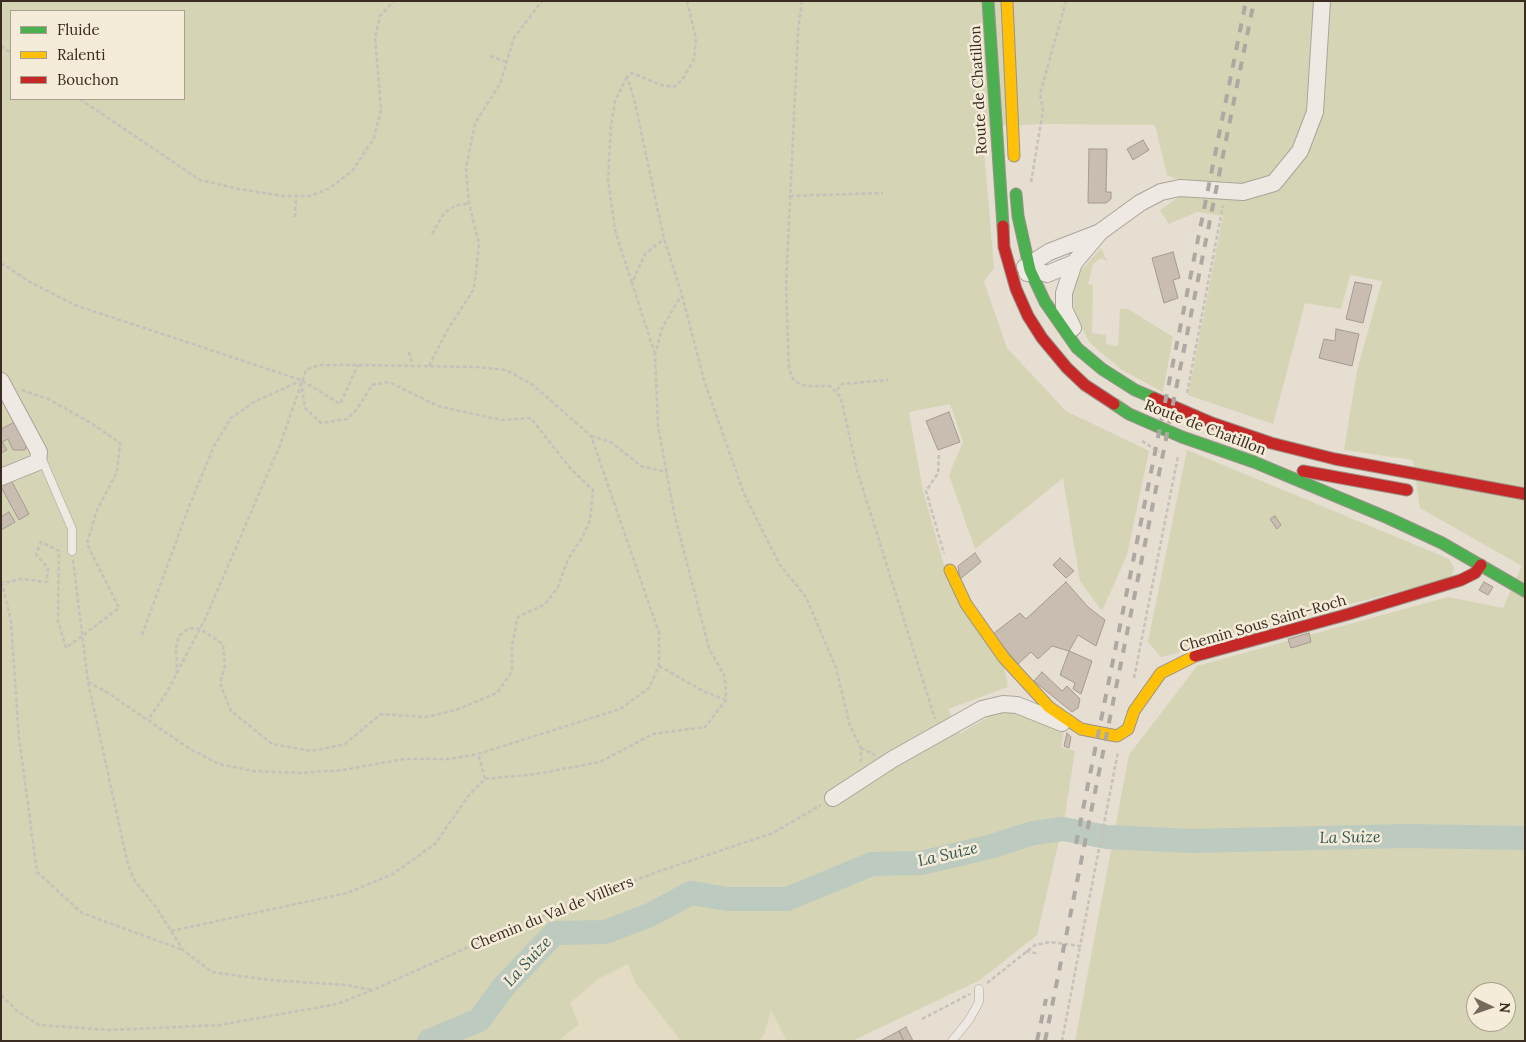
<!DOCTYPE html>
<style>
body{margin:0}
#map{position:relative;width:1526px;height:1042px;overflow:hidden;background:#e5ded1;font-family:Lora,serif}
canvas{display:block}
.frame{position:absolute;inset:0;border:2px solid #3a2c21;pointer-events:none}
.legend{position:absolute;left:10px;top:10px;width:175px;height:90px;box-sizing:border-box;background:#f5ebd9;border:1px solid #aa9f8f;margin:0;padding:6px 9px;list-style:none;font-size:15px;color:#3a2c21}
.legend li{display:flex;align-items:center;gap:10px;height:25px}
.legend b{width:25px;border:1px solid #aa9f8f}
.north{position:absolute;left:1466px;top:982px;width:50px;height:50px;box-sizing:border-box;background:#f5ebd9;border:1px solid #aa9f8f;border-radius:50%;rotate:93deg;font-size:14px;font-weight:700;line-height:20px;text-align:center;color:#3a2c21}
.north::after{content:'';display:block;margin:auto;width:18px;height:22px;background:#766a5f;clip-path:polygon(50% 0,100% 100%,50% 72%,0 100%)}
</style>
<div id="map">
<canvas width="1526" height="1042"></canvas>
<div class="frame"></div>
<ul class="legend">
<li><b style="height:6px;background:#4caf50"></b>Fluide</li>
<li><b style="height:6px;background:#ffc107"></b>Ralenti</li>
<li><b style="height:6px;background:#c62828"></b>Bouchon</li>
</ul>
<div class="north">N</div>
</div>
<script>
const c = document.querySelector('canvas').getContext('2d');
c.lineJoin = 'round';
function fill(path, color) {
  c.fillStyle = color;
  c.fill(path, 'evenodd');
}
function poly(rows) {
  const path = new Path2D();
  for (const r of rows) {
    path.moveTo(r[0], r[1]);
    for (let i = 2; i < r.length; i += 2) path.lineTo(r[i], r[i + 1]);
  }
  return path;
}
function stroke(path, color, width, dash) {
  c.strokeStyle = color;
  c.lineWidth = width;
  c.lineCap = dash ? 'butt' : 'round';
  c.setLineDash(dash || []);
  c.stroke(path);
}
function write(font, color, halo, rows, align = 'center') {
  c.font = font + ' Lora,serif';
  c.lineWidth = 5;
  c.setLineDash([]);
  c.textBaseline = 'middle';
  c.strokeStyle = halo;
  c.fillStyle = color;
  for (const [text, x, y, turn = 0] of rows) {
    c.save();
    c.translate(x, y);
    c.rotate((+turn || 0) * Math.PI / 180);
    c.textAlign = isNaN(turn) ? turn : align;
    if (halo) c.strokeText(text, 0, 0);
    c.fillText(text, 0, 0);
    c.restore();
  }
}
const farmland = poly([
 [628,964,635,982,681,1041,558,1041,579,1024,569,1003,598,979],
 [771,1009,787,1041,758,1041,764,1035]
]);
const green = poly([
 [1,1,1525,1,1525,1041,1075,1041,1129,755,1197,666,1448,597,1503,608,1522,566,1420,508,1413,460,1344,450,1357,371,1382,281,1350,275,1341,309,1305,303,1273,424,1188,395,1223,216,1197,212,1169,224,1160,210,1183,194,1179,180,1167,175,1155,125,1045,124,982,127,994,268,984,282,1007,348,1066,411,1149,451,1127,555,1102,611,1080,581,1063,478,975,549,949,475,963,442,950,404,909,412,923,491,945,569,1004,666,1008,687,948,709,960,734,991,715,1005,710,1021,713,1064,730,1061,747,1075,751,1065,815,1037,935,980,980,852,1041,787,1041,771,1010,764,1035,758,1041,681,1041,635,982,628,964,598,979,570,1003,579,1024,558,1041,1,1041],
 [11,11,184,11,184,99,11,99],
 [1476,992,1506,992,1506,1022,1476,1022],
 [1101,248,1107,261,1101,258,1093,264,1088,284,1093,285,1092,333,1106,335,1106,344,1118,346,1120,309,1128,309,1173,337,1163,392,1122,370,1089,342,1074,311,1073,291,1079,273],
 [1187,450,1449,559,1454,568,1451,578,1195,644,1178,653,1161,657,1148,642]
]);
const river = poly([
 [429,1041,479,1020,505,985,555,933,605,932,650,915,691,893,728,899,787,899,872,864,921,863,989,847,1033,833,1063,829,1107,837,1191,841,1407,836,1525,838]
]);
const building = poly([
 [1143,140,1149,150,1133,160,1127,149,1143,140],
 [1089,149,1107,149,1106,192,1111,192,1111,199,1106,203,1088,203,1089,149],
 [1173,252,1180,278,1173,280,1178,298,1164,303,1152,258,1173,252],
 [1355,282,1372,285,1363,323,1346,319,1355,282],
 [1336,329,1359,334,1352,366,1319,358,1324,339,1335,341,1336,329],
 [949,412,960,442,938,450,926,421,949,412],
 [17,421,27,442,25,450,13,450,8,439,2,442,7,450,1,453,1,429,17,421],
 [10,478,29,514,19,520,1,487,1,483,10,478],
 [9,512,15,522,1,530,1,517,9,512],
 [1275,516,1281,525,1277,529,1270,519,1275,516],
 [975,553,981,562,960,579,958,566,975,553],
 [1060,558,1074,571,1066,578,1053,565,1060,558],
 [1066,582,1088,607,1105,620,1096,646,1078,635,1069,651,1052,646,1038,659,1031,652,1018,664,993,634,1020,613,1026,619,1066,582],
 [1484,582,1493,587,1488,595,1479,590,1484,582],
 [1309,633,1311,642,1291,648,1288,639,1309,633],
 [1069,651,1092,661,1081,694,1073,689,1075,683,1060,675,1069,651],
 [1042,672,1062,691,1067,686,1080,699,1078,708,1072,712,1034,681,1042,672],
 [1067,733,1071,737,1069,748,1064,746,1067,733],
 [906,1027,913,1041,904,1041,899,1031,906,1027],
 [899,1031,904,1041,880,1041,899,1031]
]);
const path = poly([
 [687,1,696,39,694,59,682,80,674,87,661,85,632,73,627,77,634,98,664,239,682,295,704,380,744,494,780,565,806,597,836,668,850,726,861,748,861,762],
 [802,1,798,31,786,286,789,369,793,379,800,384,808,386,830,386,841,398,857,470,935,719],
 [1,46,11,53],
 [490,56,507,62],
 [627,77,615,101,611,126,608,180,615,230,632,283],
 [80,99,200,180,239,189,284,196,310,196,330,188,353,170,374,138,381,110,375,37,380,16,394,1],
 [1031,182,1043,111,1040,94,1066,1],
 [790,196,883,193],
 [295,217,296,196],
 [432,234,444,213,455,206,469,203],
 [1,263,30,282,75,305,301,380,340,404,358,365],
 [409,352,413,367],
 [655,354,632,283,645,254,664,239],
 [429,366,448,329,474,289,479,244,469,203,466,168,475,123,500,84,514,38,542,1],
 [22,390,48,399,91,423,120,443,117,472,97,510,87,544,119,608,66,648,58,621,59,551,41,542,36,554,48,568,47,582,22,579,2,583,11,621,19,738,37,872,82,913,183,950],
 [837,390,842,384,888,380],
 [1187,393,1223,205],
 [591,436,611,442,641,466,667,472],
 [1142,441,1159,452],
 [939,455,938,473,926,491,944,554],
 [73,560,88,682,128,865,135,881,156,907,183,950,212,972,269,980,347,985,372,990],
 [142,635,188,509,214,446,231,418,254,402,300,381],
 [659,666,703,691,726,700],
 [177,674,176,648,179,636,189,628,200,629,223,644,225,666,220,683,231,711,272,744,312,751,345,744,381,714,427,717,458,709,497,693,512,671,512,645,518,617,545,604,558,587,568,559,582,538,590,520,593,490,570,468,531,418,501,420,438,406,389,382,372,385,357,409,347,419,321,423,305,408,301,382],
 [1134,678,1178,456],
 [88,682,105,691,143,717,148,720,190,749,219,764,253,771,300,773,343,770,404,759,450,759,478,754,620,709,649,688,659,666,659,633,591,436,533,385,506,370,477,367,358,365,319,365,306,370,280,445,206,617,167,692,148,720],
 [861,748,875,755],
 [485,779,536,774,600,762,653,734,705,727,726,700,725,677,709,648,674,513,658,426,655,355,662,328,681,296],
 [171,931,347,893,393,874,435,844,469,795,485,779,478,754],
 [1026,951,1039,954],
 [987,983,1035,945,1050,942,1080,946,1118,752],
 [1,995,17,1011,39,1025,110,1030,220,1025,337,1004,373,990,504,931,654,873,773,833,821,805],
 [922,1019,970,994],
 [1062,1041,1080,946]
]);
const lane = poly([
 [41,457,72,529,72,551],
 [952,1041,969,1020,979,1002,979,989]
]);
const street = poly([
 [1025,267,1047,274,1074,263,1100,232,1140,203,1161,192,1180,188,1243,192,1274,183,1300,151,1315,112,1322,1],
 [1027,273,1038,259,1049,252,1098,233],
 [1073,328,1064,309,1064,293,1074,263],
 [1,381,39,452,38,462,1,477],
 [833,798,893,759,982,709,1003,704,1017,705,1062,723]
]);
const fast = poly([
 [988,1,1003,226],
 [1016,194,1018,216,1030,270,1045,302,1077,348,1102,369,1135,390,1154,398],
 [1114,404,1129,414,1182,437,1254,462,1388,518,1442,543,1525,591]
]);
const slow = poly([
 [1007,1,1014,156],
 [950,570,966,604,1004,658,1049,707,1081,729,1117,736,1128,729,1134,711,1161,673,1195,656]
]);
const jam = poly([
 [1003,226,1004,247,1016,289,1028,316,1042,338,1067,368,1085,385,1114,404],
 [1154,398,1212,423,1271,443,1335,459,1525,494],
 [1303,471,1407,490],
 [1195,656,1349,614,1461,580,1475,573,1481,565]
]);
const rail = poly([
 [1076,844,1246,1],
 [1037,1041,1046,999],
 [1045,1041,1254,1]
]);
const streetNames = [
 ["Route de Chatillon",979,90,-93],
 ["Route de Chatillon",1205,428,21],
 ["Chemin Sous Saint-Roch",1263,624,-16],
 ["Chemin du Val de Villiers",552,914,-22]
];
const waterNames = [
 ["La Suize",1350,838,-1],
 ["La Suize",948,855,-13],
 ["La Suize",528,962,-47]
];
fill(farmland, '#e3dbc3');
fill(green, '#d5d4b4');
stroke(river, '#bccac0', 24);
fill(building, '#c9bdb2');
stroke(building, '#a69a90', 1);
stroke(lane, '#aba49a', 9);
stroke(street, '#aba49a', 18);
stroke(fast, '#9b938a', 13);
stroke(slow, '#9b938a', 13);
stroke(jam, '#9b938a', 13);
stroke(path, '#c6c1ba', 2.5, [4, 2.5]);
stroke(lane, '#eeeae3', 8);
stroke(street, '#eeeae3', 16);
stroke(fast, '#4caf50', 11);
stroke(slow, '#ffc107', 11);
stroke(jam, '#c62828', 11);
stroke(rail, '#aea8a2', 4, [9, 9]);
write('15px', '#3a2c21', '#f5ebd9', streetNames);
write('italic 16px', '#315954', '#f5ebd9', waterNames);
</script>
